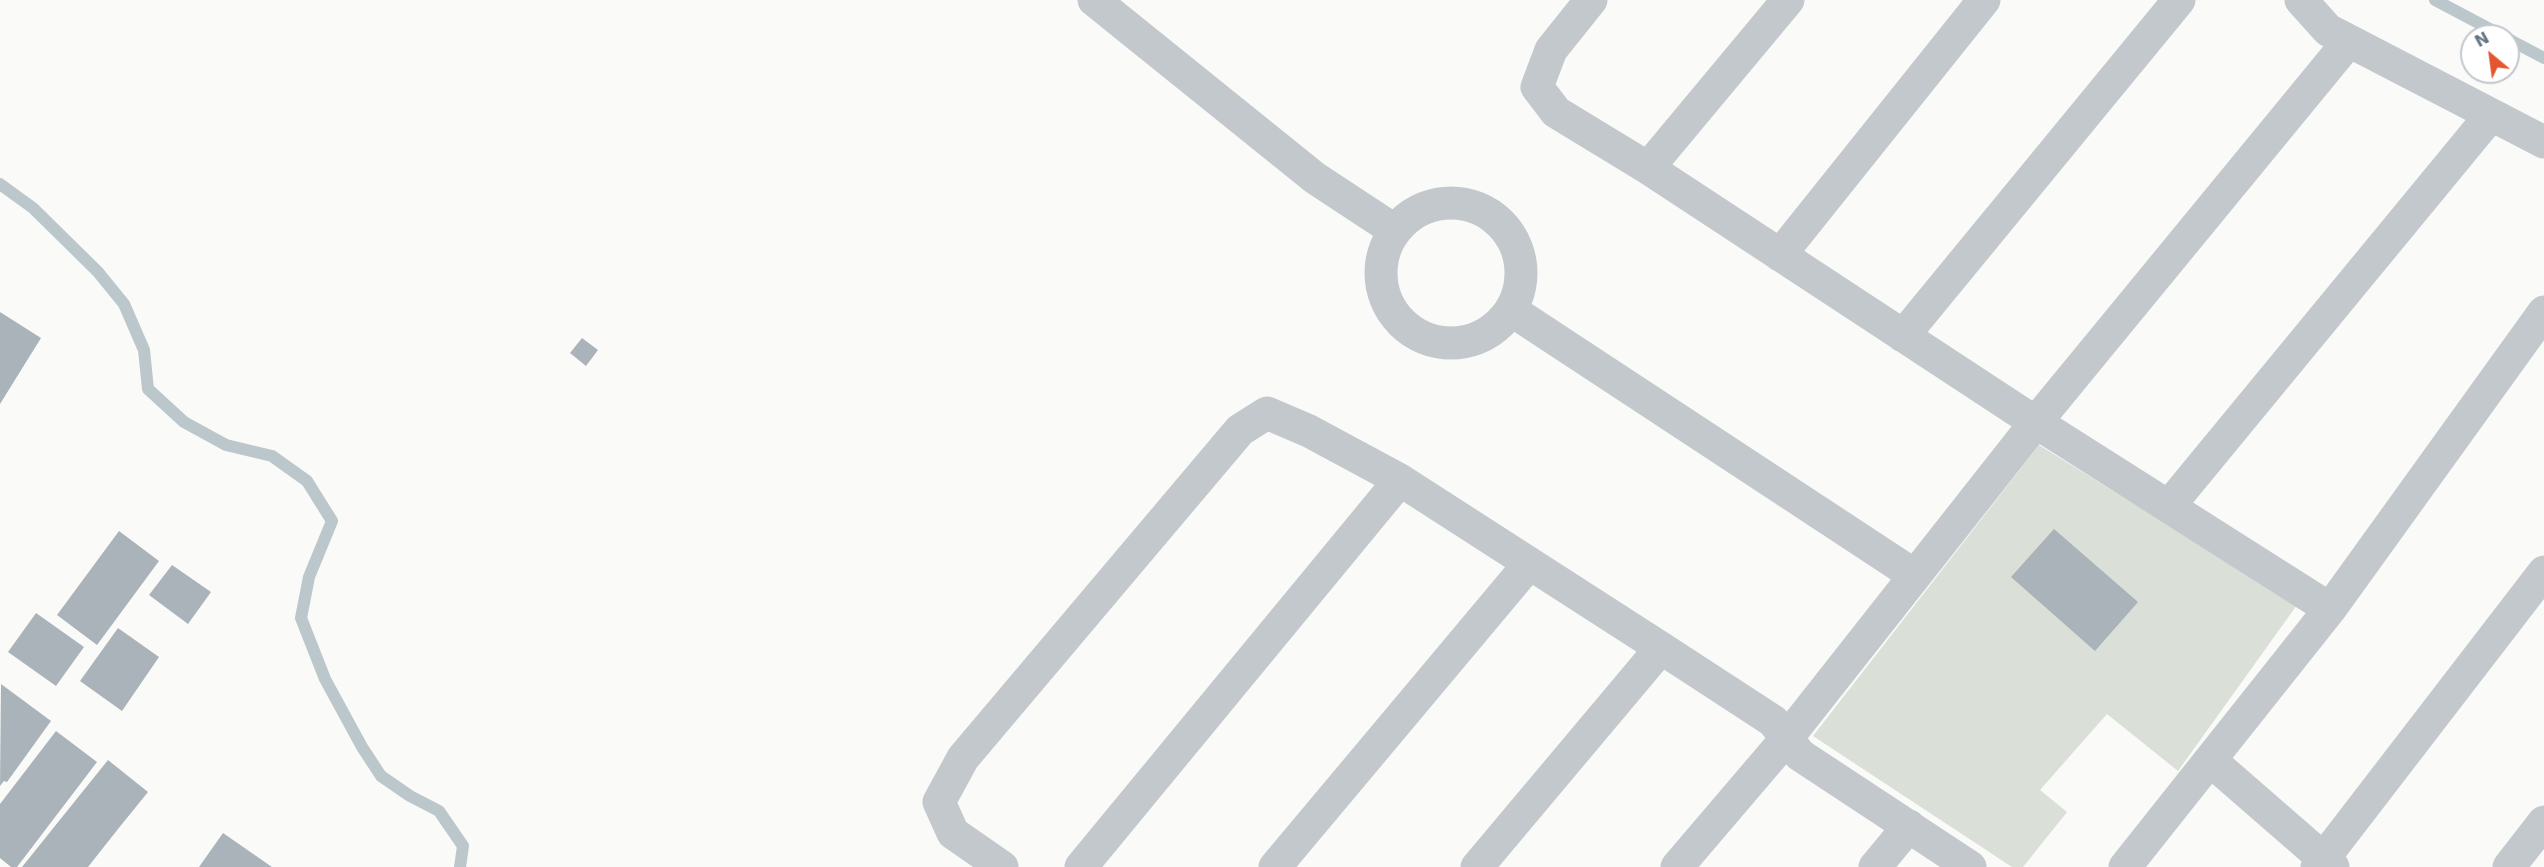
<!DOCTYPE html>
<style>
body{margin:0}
#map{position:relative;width:2544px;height:867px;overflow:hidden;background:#fafaf8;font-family:"DejaVu Sans",sans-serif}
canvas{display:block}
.north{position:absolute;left:2460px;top:24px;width:60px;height:60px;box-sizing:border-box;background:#fff;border:2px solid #c1c8cd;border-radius:50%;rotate:331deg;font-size:16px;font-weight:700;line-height:24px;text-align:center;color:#657683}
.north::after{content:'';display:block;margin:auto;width:21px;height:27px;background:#e4572e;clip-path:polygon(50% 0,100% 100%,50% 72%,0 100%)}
</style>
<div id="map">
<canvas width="2544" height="867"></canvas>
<div class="north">N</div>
</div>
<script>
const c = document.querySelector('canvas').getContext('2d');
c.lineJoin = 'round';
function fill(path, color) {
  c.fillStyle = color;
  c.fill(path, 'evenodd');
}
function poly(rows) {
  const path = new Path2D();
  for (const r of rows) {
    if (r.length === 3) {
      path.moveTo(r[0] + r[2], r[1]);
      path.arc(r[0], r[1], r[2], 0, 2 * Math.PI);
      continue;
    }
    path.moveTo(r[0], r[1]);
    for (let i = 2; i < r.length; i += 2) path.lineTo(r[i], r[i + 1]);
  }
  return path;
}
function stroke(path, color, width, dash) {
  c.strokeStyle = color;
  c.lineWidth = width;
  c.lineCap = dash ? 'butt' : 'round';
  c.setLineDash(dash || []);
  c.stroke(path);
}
const green = poly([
 [2039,445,2297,605,2178,771,2107,714,2040,790,2067,812,2023,867,2012,867,1813,736]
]);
const stream = poly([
 [2435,0,2503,36],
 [2508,39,2544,58],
 [0,184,33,208,98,272,124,304,144,350,148,389,184,422,226,445,272,456,307,481,332,521,309,577,301,618,325,679,362,747,381,776,410,796,439,811,463,846,460,867]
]);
const building = poly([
 [0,312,41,338,0,404],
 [582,338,598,350,586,366,570,353],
 [2054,529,2138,602,2095,651,2011,577],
 [119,531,159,561,97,645,57,615],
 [172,565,211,592,188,624,149,595],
 [36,613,84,647,56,686,8,652],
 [118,628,159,657,122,711,80,681],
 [1,684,51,721,7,782,4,781,0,786],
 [56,731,97,762,17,867,11,867,0,858,0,804],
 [108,760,148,792,118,829,88,867,22,867],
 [223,833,272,867,199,867]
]);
const minor = poly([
 [1094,0,1315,178,1394,230],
 [1591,0,1551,50,1537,87,1556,112,1648,168,2015,409,2330,609],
 [2301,0,2328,30,2544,142],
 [1648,168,1788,0],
 [1451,273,70],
 [1780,255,1984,0],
 [1511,310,1914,575],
 [1903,336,2179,0],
 [2169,506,2491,115],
 [2210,760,2333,867],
 [1002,867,953,833,939,802,963,758,1240,430,1267,413,1309,431,1400,480,1661,648,1773,721,1800,755,1970,867],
 [1081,867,1400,480],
 [1275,867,1529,564],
 [1477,867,1661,648],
 [1677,867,1787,738,2036,422,2349,41],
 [1875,867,1909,826],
 [2125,867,2330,609,2544,312],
 [2317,867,2544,572],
 [2509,867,2544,822]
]);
fill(green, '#dadfd7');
stroke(stream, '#bbc7cb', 12);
fill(building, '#aab3b9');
stroke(minor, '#c3c8cc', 33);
</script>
